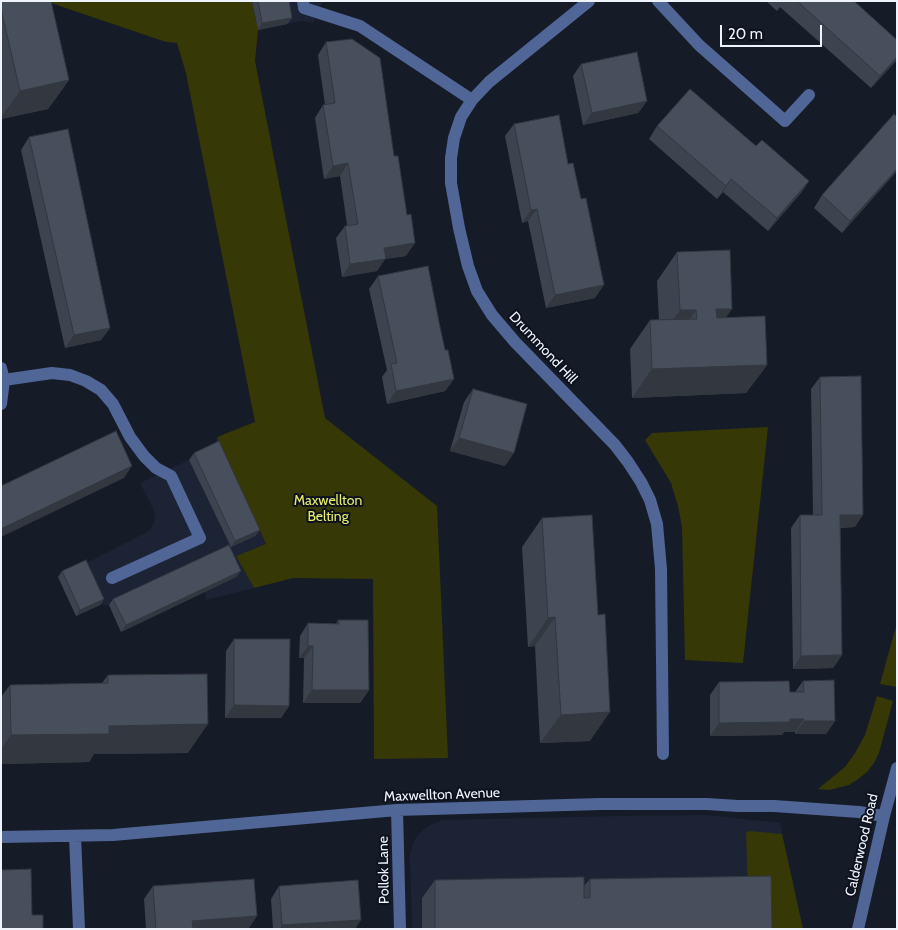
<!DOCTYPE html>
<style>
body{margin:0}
#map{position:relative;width:898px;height:930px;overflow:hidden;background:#161b28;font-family:Cabin,sans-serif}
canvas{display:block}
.frame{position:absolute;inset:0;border:2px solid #eef3fc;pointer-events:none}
.scale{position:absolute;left:720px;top:25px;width:102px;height:22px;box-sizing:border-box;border:2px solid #eef3fc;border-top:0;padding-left:6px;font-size:15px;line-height:18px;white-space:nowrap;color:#eef3fc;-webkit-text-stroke:4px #0d121e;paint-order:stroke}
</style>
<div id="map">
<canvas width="898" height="930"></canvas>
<div class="frame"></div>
<div class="scale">20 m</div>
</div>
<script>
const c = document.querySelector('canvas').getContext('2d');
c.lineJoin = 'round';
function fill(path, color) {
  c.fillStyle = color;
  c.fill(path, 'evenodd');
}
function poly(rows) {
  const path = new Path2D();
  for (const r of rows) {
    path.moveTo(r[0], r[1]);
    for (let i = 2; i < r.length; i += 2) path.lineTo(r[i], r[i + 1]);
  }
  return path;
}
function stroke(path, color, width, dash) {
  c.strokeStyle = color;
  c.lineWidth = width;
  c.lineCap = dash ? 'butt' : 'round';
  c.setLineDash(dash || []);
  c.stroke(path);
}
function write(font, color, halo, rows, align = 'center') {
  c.font = font + ' Cabin,sans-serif';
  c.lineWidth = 4;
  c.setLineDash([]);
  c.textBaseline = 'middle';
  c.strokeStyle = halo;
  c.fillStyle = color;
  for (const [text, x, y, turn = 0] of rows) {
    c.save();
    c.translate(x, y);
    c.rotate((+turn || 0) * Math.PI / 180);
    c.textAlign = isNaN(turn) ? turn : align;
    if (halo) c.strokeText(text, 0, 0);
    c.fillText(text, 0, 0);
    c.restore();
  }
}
const built = poly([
 [252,1,323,1,313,23,302,21,258,30],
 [217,437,266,545,236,556,254,588,206,600,205,592,121,632,109,605,100,605,76,616,58,577,81,566,150,530,155,520,154,511,140,483,214,448],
 [706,815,780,823,803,929,412,929,410,855,414,841,421,832,430,825,442,820,622,816]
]);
const green = poly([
 [45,1,252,1,258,30,255,61,325,418,437,506,448,758,374,759,373,579,293,578,254,588,236,556,266,544,217,437,255,422,186,73,177,43,166,42],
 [768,427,743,663,685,660,682,527,678,506,671,483,645,440,652,433],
 [897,623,897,687,880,684],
 [877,696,893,701,879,753,874,763,867,772,858,779,849,785,829,790,818,789,845,767,855,753,865,735],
 [750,831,782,834,803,929,759,929,748,894,746,833]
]);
const minor = poly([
 [303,1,304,8,360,26,472,100],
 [589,1,489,82,472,100,461,117,454,138,451,158,451,183,459,228,468,266,477,291,492,315,515,342,615,445,628,462,641,482,650,500,657,524,661,569,663,754],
 [658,1,699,45,785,121,809,95],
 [1,368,4,380,1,404],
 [4,380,52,373,70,375,86,381,101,390,113,404,130,437,144,456,156,468,171,476,200,538,112,578],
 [397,810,400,929],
 [75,836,79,929],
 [1,837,113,835,397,810,600,804,707,804,738,806,774,806,859,812,884,816],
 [858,929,884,816,897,768]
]);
const wall = poly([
 [1,1,69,80,48,109,1,119],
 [252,1,289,1,292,18,287,24,258,30],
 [766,1,854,1,897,60,871,88,780,7,777,11],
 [326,42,406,256,385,259,377,271,342,277,336,238,345,226,347,225,340,176,324,179,315,118,323,105,325,105,318,55],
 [581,64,647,101,638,113,583,125,573,76],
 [897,117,897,171,842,233,814,208,822,195],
 [514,124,595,298,546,308,528,221,522,223,505,136],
 [657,126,756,146,809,181,801,193,768,231,723,192,717,199,649,139],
 [29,137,110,328,101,340,65,348,21,150],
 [677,252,726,318,767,365,746,393,632,398,630,349,650,320,659,320,657,281],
 [378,276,439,322,445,350,454,379,445,391,387,404,382,377,387,370,369,289],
 [820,377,855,527,840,528,842,655,833,668,793,669,791,528,800,515,813,515,811,389],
 [473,389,505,466,450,451,464,402],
 [194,453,260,530,255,536,231,547,189,460],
 [542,518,590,741,540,743,535,646,528,647,522,547],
 [62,571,104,599,100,605,76,616,58,577],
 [241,571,236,577,121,632,109,605,113,599],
 [338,620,369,690,360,703,303,703,304,658,299,658,300,636,308,623,336,624],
 [234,639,289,706,281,718,225,718,226,651],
 [108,675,188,753,94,754,89,762,1,764,1,697,10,685,102,683],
 [803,681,835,721,826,734,795,734,795,732,784,732,782,735,710,736,710,695,719,682,790,692,795,692],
 [590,879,772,929,422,929,422,898,435,880,584,886],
 [153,886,257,916,248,929,146,929,144,899],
 [279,886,355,929,273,929,271,899]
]);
const shadedWall = poly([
 [292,18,287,24,258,30,262,23],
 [897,57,897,60,871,88,880,76],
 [69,80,48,109,1,119,1,117,20,91],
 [647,101,638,113,583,125,592,113],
 [348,163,340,176,324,179,333,166],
 [897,169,897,171,842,233,850,221],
 [731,179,723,192,717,199,726,186],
 [809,181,801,193,768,231,777,218],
 [537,209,528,221,522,223,531,210],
 [415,243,406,256,385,259,377,271,342,277,350,264,384,248],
 [604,285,595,298,546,308,555,295],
 [716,309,732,309,712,338],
 [680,310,696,310,676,338,660,339],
 [110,328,101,340,65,348,74,335],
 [767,365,746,393,632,398,652,369],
 [454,379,445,391,387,404,396,391],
 [459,438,514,453,505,466,450,451],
 [132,466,124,478,1,537,1,529],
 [840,515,863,515,855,527,831,528],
 [260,530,255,536,231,547,235,541],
 [241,571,236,577,121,632,126,625],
 [104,599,100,605,76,616,80,610],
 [555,617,535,646,528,647,548,618],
 [308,646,313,646,304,658,299,658],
 [842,655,833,668,793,669,801,656],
 [312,690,369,690,360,703,303,703],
 [234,705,289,706,281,718,225,718],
 [610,712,590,741,540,743,561,715],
 [790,719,804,719,795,732,784,732,782,735,710,736,719,723],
 [804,721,835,721,826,734,795,734],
 [208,724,188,753,94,754,89,762,1,764,1,749,11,735,109,726],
 [257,916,248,929,187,929,192,921],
 [361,920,355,929,280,929,282,925]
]);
const building = poly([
 [1,1,51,1,69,80,20,91,1,9,1,1],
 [258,1,289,1,292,18,262,23,258,1],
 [797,1,854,1,897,40,897,57,880,76,797,1],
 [352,39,380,58,394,156,398,156,407,215,411,214,415,243,384,248,386,259,350,264,345,226,358,224,348,163,333,166,323,105,335,103,326,42,352,39],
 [637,52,647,101,592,113,581,64,637,52],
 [690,89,756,146,762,140,809,181,777,218,731,179,726,186,657,126,690,89],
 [894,114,897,117,897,169,850,221,822,195,894,114],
 [559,115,568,164,573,163,581,199,586,198,604,285,555,295,537,209,531,210,514,124,559,115],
 [68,129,110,328,74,335,29,137,68,129],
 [730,250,732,309,716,309,717,318,765,316,767,365,652,369,650,320,697,319,696,310,680,310,677,252,730,250],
 [428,266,439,322,445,350,448,350,454,379,396,391,391,364,397,363,378,276,428,266],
 [861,376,863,515,840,515,842,655,801,656,800,515,822,515,820,377,861,376],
 [473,389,527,404,514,453,459,438,473,389],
 [116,431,132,466,1,529,1,486,116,431],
 [219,441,260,530,235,541,194,453,219,441],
 [592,515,598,615,605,614,610,712,561,715,555,617,548,618,542,518,592,515],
 [229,545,241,571,126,625,113,599,229,545],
 [86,560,104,599,80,610,62,571,86,560],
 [338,620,368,620,369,690,312,690,313,646,308,646,308,623,339,624,338,620],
 [234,639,290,639,289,706,234,705,234,639],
 [207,674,208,724,109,726,109,734,11,735,10,685,108,683,108,675,207,674],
 [834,680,835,721,804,721,804,719,790,719,790,722,719,723,719,682,789,681,790,692,804,692,803,681,834,680],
 [31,869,32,915,43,915,43,929,1,929,1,870,31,869],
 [771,876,772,929,435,929,435,880,584,877,584,898,590,898,590,879,771,876],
 [254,879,257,916,192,921,193,929,156,929,153,886,254,879],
 [358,880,361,920,282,925,279,886,358,880]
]);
const streetNames = [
 ["Drummond Hill",543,348,47],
 ["Maxwellton Avenue",442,795,-2],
 ["Calderwood Road",862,845,-77],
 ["Pollok Lane",384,870,-91]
];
const parkNames = [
 ["Maxwellton",328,501],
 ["Belting",328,517]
];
fill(built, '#1b2335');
fill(green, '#363805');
stroke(minor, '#506697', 12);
fill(wall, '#3d434f');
fill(shadedWall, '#323740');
fill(building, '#474e5c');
stroke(building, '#323740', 1);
write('14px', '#eef3fc', '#0d121e', streetNames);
write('14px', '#e7ee6b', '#0d121e', parkNames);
</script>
